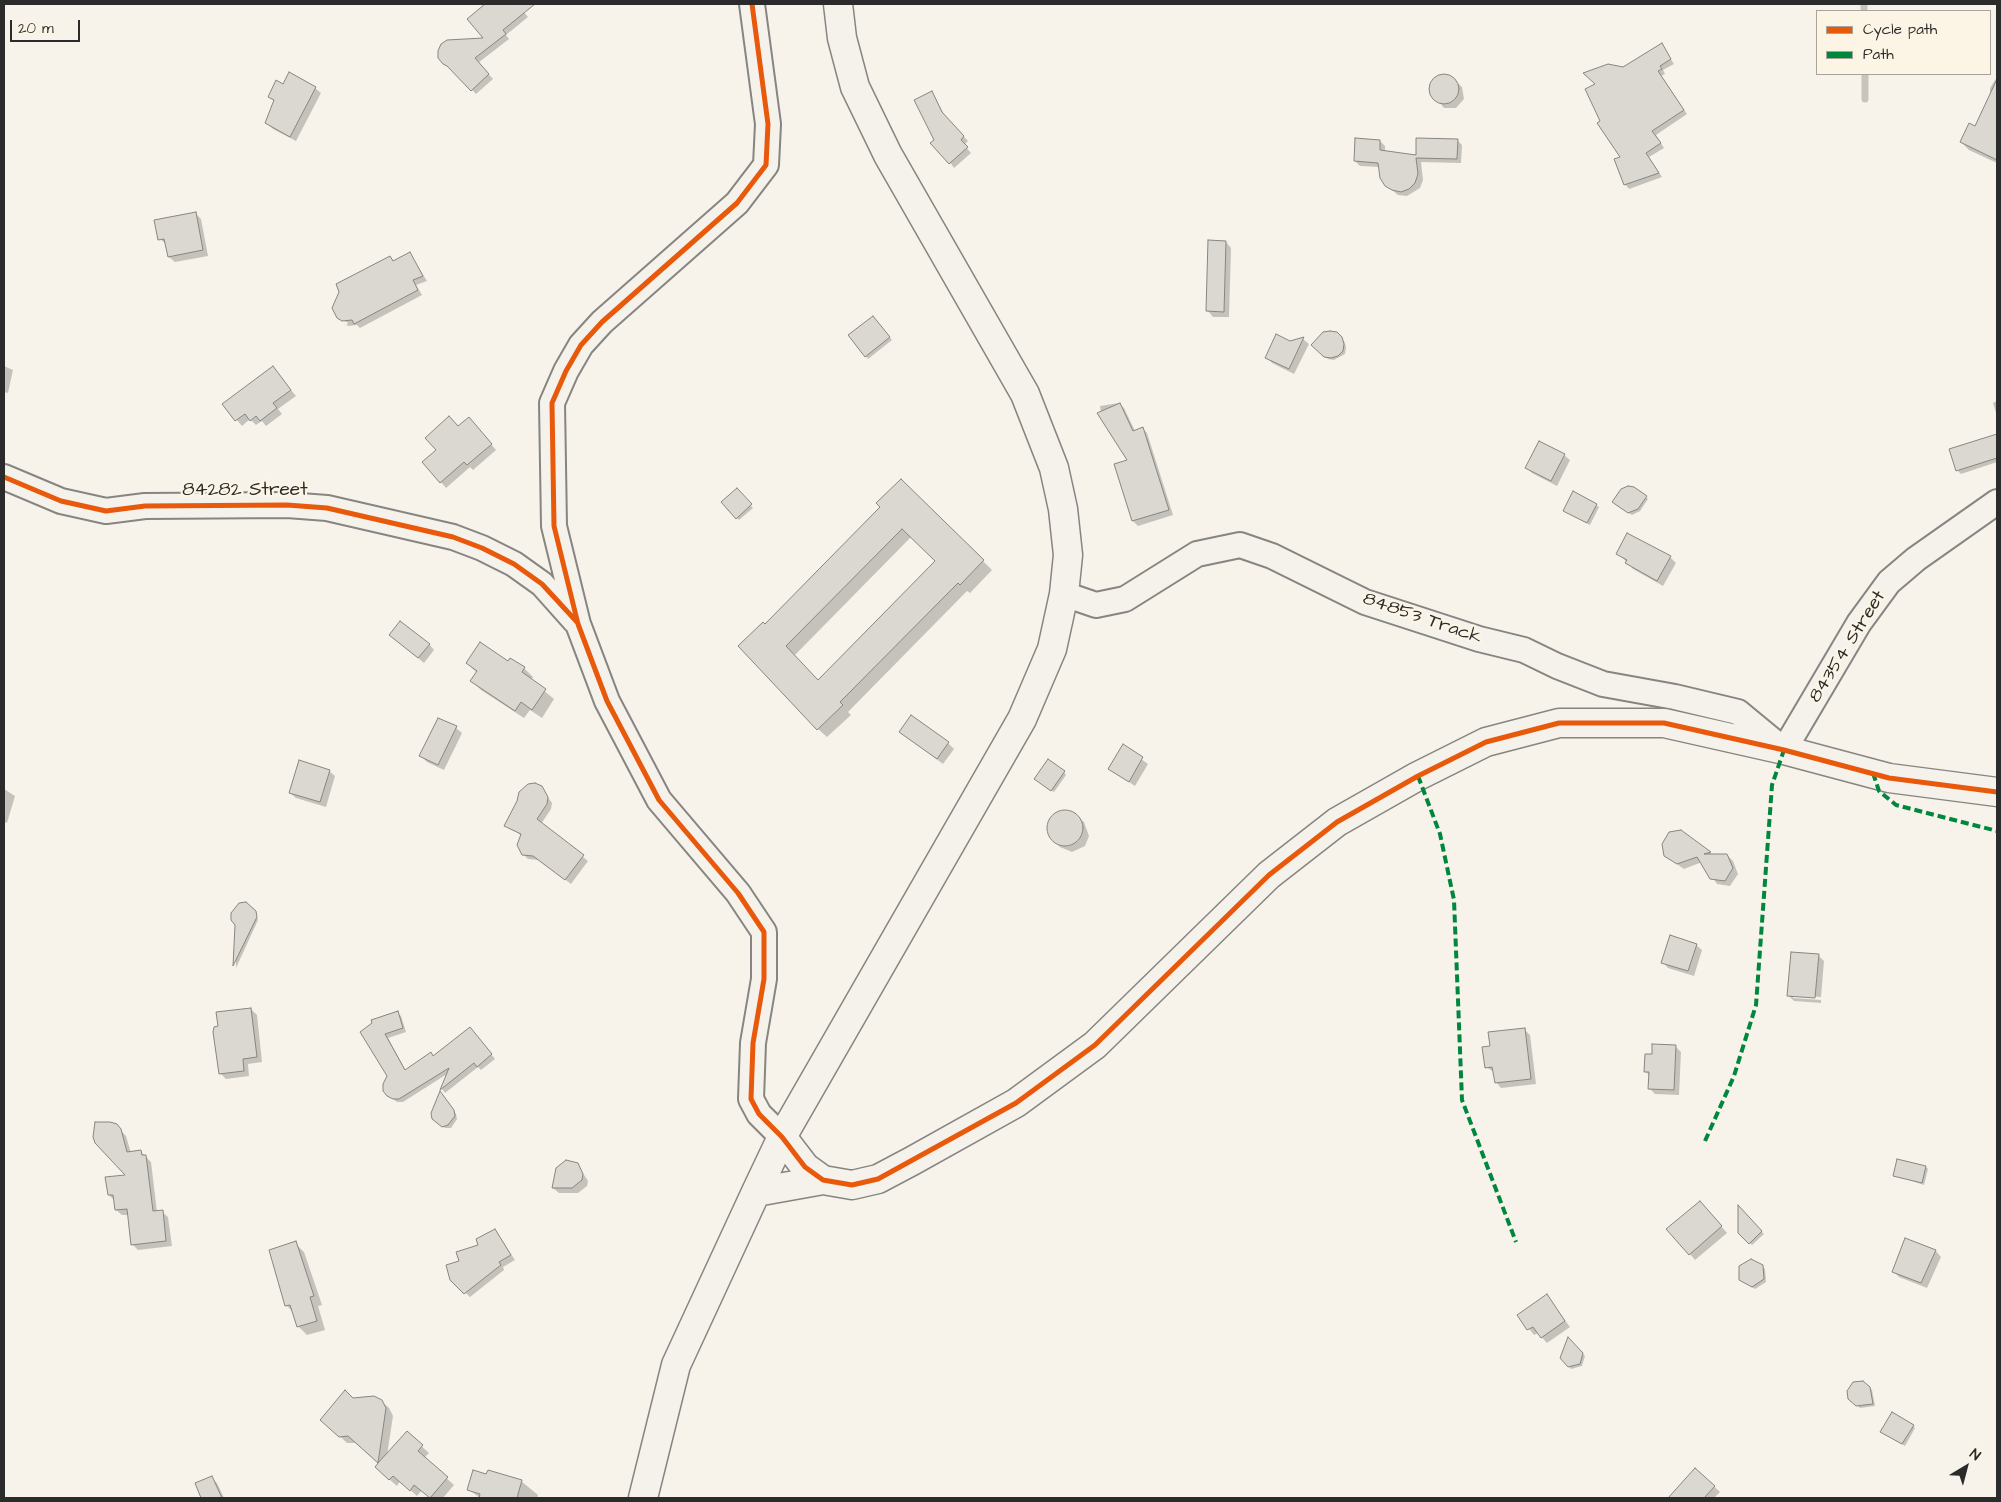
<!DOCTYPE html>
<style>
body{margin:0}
#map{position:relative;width:2001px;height:1502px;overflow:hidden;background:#f7f3ea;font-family:"Architects Daughter",sans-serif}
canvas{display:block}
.frame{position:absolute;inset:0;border:5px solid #2b2b2b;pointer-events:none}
.legend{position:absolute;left:1816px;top:10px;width:175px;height:65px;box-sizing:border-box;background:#fcf5e5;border:1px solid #a8a49b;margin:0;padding:6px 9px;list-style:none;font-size:15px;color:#2b2b2b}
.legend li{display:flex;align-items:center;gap:10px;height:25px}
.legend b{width:25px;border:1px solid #a8a49b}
.north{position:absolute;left:1941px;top:1442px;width:50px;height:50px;-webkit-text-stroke:4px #fcf5e5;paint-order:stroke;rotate:37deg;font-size:14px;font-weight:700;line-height:20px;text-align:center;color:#2b2b2b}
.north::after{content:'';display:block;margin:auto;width:18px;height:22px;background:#2b2b2b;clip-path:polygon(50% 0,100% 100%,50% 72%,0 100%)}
.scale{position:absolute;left:10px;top:20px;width:70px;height:22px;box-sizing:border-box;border:2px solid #2b2b2b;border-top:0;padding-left:6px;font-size:15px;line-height:18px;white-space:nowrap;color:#2b2b2b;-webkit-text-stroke:4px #fcf5e5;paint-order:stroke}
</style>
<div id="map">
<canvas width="2001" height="1502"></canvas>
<div class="frame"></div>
<ul class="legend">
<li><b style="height:6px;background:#e8590c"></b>Cycle path</li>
<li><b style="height:6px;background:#00873e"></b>Path</li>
</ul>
<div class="north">N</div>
<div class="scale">20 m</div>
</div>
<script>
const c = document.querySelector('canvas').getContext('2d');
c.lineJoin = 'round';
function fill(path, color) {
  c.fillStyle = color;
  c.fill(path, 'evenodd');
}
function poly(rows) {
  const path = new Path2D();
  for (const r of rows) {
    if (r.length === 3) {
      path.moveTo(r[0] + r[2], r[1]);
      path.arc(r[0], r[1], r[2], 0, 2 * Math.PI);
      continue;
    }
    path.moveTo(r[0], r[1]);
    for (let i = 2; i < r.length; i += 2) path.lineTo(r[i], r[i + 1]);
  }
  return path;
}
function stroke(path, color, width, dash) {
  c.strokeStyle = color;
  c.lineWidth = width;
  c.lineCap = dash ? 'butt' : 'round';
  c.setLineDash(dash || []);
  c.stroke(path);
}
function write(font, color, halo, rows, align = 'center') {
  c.font = font + ' "Architects Daughter",sans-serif';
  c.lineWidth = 4.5;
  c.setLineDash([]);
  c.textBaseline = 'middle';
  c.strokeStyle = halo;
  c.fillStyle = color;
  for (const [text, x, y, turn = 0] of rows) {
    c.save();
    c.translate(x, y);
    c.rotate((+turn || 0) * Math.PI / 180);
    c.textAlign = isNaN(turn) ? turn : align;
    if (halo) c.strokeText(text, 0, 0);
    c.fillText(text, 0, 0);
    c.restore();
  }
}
const shadow = poly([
 [487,4,532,4,523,11,528,17,506,35,509,39,478,63,493,79,476,94,440,57,487,39,468,20],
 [1662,45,1674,64,1663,70,1665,74,1661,76,1687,114,1656,135,1664,148,1649,157,1662,177,1629,189,1625,184,1622,158,1601,122,1623,68],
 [1438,76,1451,77,1462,87,1464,99,1456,108,1444,108,1431,92,1434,80],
 [1997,77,1997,163,1969,150,1961,142,1975,128,1990,98,1990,88],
 [284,86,315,88,321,93,296,141,273,129,267,123,275,102,269,96],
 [932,92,946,118,968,141,964,145,971,153,954,168,935,140],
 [1457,140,1462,145,1461,163,1421,162,1423,180,1420,188,1407,196,1398,195,1386,185,1380,167,1360,166,1355,161,1380,141,1385,146,1385,152,1417,156],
 [195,213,201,219,208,256,175,262,169,257,167,245,160,239],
 [1226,242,1231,248,1229,317,1213,317,1208,311],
 [410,254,427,281,416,285,422,295,360,328,357,325,348,326,343,323,347,325,348,323,340,318,390,257,395,262],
 [876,320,892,340,868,359,850,336],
 [1336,334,1344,341,1346,347,1345,354,1334,360,1328,359,1313,345],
 [1303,339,1309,344,1294,374,1272,363,1267,357,1290,342],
 [4,366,13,370,8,393,4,392],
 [273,368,296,396,278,409,282,414,266,426,262,421,256,425,250,419,242,426,224,405],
 [1997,401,1997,416,1993,403],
 [1119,403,1124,408,1135,431,1142,428,1147,433,1173,515,1138,526,1133,521,1116,465,1129,461,1102,419,1100,406],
 [474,424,496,450,473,470,470,467,446,488,441,482,438,450,458,428],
 [1997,435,1997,462,1961,474,1957,470,1950,450],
 [1564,455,1570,460,1557,486,1532,473,1527,468],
 [901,480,992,570,970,593,967,591,848,712,851,715,827,737,818,729,765,626,882,507],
 [912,536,937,561,819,681,794,656],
 [737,490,753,508,739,520,723,502],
 [1646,497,1648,499,1640,511,1632,515,1616,505],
 [1596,505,1599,507,1590,525,1564,511],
 [1618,553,1670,557,1676,563,1663,586,1633,569],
 [390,635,429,644,434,650,424,663],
 [467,663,508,663,524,668,533,677,531,680,554,699,542,718,530,710,524,718,481,690,472,681,477,673],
 [439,719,456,728,462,733,444,770,427,762,421,756],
 [901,732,948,743,954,749,943,764],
 [1123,746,1148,764,1135,786,1110,769],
 [329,771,335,776,326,807,296,798,290,793],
 [1064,772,1066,775,1054,792,1038,781],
 [541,787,552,803,551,809,541,824,588,861,571,884,539,860,528,859,523,854,522,836,506,825],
 [4,789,15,796,7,823,4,822],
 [1066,811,1077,816,1084,822,1089,836,1085,846,1072,852,1060,847,1054,841,1048,828,1052,817],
 [1681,832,1713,855,1727,855,1733,861,1738,874,1730,886,1717,884,1702,862,1684,869,1665,856],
 [246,904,254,909,258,920,236,968,236,925],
 [1696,945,1702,950,1694,976,1668,968,1663,962],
 [1818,955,1824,961,1821,997,1793,995,1793,998,1821,1000,1821,1003,1794,1001,1789,996],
 [251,1009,257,1015,262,1062,248,1064,249,1076,226,1079,220,1073],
 [397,1013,401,1016,406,1032,388,1038,406,1071,434,1057,474,1033,495,1059,481,1070,478,1067,445,1093,442,1089,447,1074,403,1102,397,1102,388,1095,389,1076,362,1032],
 [1524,1029,1530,1035,1536,1084,1501,1088,1496,1082,1494,1072,1486,1067,1491,1047],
 [1675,1046,1681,1052,1679,1095,1655,1094,1650,1089,1650,1076,1645,1071,1653,1055],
 [440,1094,456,1114,457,1119,451,1128,445,1128,436,1122],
 [116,1125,126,1136,131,1153,140,1151,151,1162,157,1212,162,1212,168,1217,172,1246,138,1250,132,1244,129,1215,122,1215,116,1210,115,1201,109,1195,127,1176],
 [577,1164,588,1181,587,1186,578,1193,559,1193,553,1188],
 [1926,1167,1928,1169,1924,1185,1894,1175],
 [1705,1208,1727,1233,1695,1260,1690,1254],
 [1739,1208,1764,1234,1752,1245,1739,1232],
 [495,1231,515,1260,503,1267,504,1270,470,1297,451,1279,461,1262],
 [1906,1239,1936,1251,1941,1257,1927,1288,1899,1277,1893,1271],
 [295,1243,304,1252,322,1305,318,1306,325,1330,307,1335,298,1326,294,1313,286,1305],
 [1762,1266,1765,1269,1766,1282,1755,1289,1743,1282],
 [1547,1296,1570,1327,1547,1343,1538,1333,1534,1335,1518,1315],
 [1569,1339,1585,1356,1582,1366,1571,1369,1562,1358],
 [1869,1388,1872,1390,1875,1406,1860,1408,1849,1399],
 [353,1400,381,1401,389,1408,393,1416,387,1455,407,1433,429,1453,424,1458,454,1485,443,1498,431,1498,422,1490,417,1496,400,1481,397,1486,383,1474,380,1464,356,1443,347,1443,329,1426],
 [1913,1426,1915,1428,1905,1446,1884,1434],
 [1695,1469,1720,1492,1714,1498,1685,1498,1676,1490],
 [487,1475,521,1481,538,1495,537,1498,480,1498,468,1489],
 [211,1477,217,1483,224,1498,203,1498,196,1484]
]);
const stream = poly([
 [1864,4,1864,11],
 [1865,74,1865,99]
]);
const building = poly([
 [485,4,535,4,503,30,506,34,475,58,489,74,471,91,447,66,443,64,438,58,438,51,441,44,447,40,483,38,467,19,485,4],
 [1662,43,1671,59,1660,66,1662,69,1658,71,1684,110,1652,131,1661,143,1646,153,1659,173,1624,185,1614,159,1620,157,1597,123,1600,121,1585,89,1595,84,1583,73,1608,64,1623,67,1662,43],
 [289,72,316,87,290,137,265,123,274,100,268,97,276,80,283,84,289,72],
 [1444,89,15],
 [1997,79,1997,160,1960,142,1969,123,1975,126,1997,79],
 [932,91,942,112,964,136,961,140,968,147,949,164,930,143,934,140,914,100,932,91],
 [1355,138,1380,140,1380,150,1416,155,1416,138,1458,139,1457,159,1416,158,1418,174,1415,183,1409,189,1401,192,1392,190,1385,186,1380,178,1378,163,1354,161,1355,138],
 [196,212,203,250,168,257,164,239,158,240,154,220,196,212],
 [1208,240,1226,241,1224,312,1206,311,1208,240],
 [410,252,423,276,413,280,418,290,354,324,352,320,342,321,337,318,332,308,339,292,336,284,390,256,393,261,410,252],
 [873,316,890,337,865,357,848,335,873,316],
 [1330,331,1337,332,1342,337,1344,344,1343,351,1338,356,1331,358,1324,357,1311,345,1323,332,1330,331],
 [1276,334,1290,341,1304,337,1289,369,1265,358,1276,334],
 [273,366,291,390,273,403,277,408,260,421,256,416,250,421,245,414,235,421,222,404,273,366],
 [1120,403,1133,431,1143,427,1169,510,1132,521,1114,464,1127,460,1097,413,1120,403],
 [449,416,458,426,469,417,492,444,467,465,464,462,440,483,422,462,436,450,425,438,449,416],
 [1997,434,1997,458,1956,471,1949,449,1997,434],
 [1539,441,1565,454,1551,481,1525,468,1539,441],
 [901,479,984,560,960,585,958,583,840,702,843,705,817,730,738,646,763,622,765,624,880,507,876,503,901,479],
 [902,529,935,561,818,680,786,646,902,529],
 [1628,486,1634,487,1647,496,1638,509,1628,513,1612,502,1621,489,1628,486],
 [737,488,752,504,736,519,721,502,737,488],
 [1573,491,1597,504,1587,523,1563,511,1573,491],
 [1627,533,1671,556,1657,581,1625,563,1627,560,1616,554,1627,533],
 [400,621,430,644,418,658,389,635,400,621],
 [480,642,508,661,510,658,525,667,522,672,546,689,532,710,521,702,515,711,470,681,477,671,466,663,480,642],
 [911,715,949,742,937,759,899,732,911,715],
 [438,718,457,726,438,765,419,756,438,718],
 [1123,744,1143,757,1129,782,1108,769,1123,744],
 [1048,759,1065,771,1051,791,1034,779,1048,759],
 [299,760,330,770,320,802,289,793,299,760],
 [535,783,542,786,548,797,547,804,537,819,584,855,565,880,533,856,522,855,517,845,521,834,504,826,517,801,519,792,528,784,535,783],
 [1065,828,18],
 [1681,830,1711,852,1704,854,1727,854,1733,868,1725,881,1710,879,1697,857,1677,864,1664,856,1662,844,1669,832,1681,830],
 [246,902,256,911,257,917,233,966,235,925,231,920,231,913,239,903,246,902],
 [1670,935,1697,944,1688,971,1661,963,1670,935],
 [1791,952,1819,954,1815,998,1787,996,1791,952],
 [251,1008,257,1057,243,1059,244,1071,219,1074,213,1032,214,1027,218,1026,216,1012,251,1008],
 [398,1011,403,1028,385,1034,405,1070,431,1052,433,1056,470,1027,492,1054,477,1067,474,1063,440,1090,449,1068,399,1099,393,1099,387,1096,383,1091,383,1084,387,1076,360,1032,372,1023,371,1020,398,1011],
 [1525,1028,1531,1079,1495,1083,1492,1067,1485,1068,1482,1047,1490,1046,1488,1032,1525,1028],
 [1652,1044,1676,1045,1674,1090,1648,1089,1649,1072,1644,1072,1645,1054,1652,1054,1652,1044],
 [440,1091,454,1110,455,1116,448,1125,442,1127,432,1119,431,1113,440,1091],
 [95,1122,110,1122,117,1124,121,1129,127,1152,141,1150,142,1155,146,1155,153,1211,163,1210,166,1241,131,1245,127,1209,115,1210,113,1195,108,1195,105,1177,125,1175,95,1143,93,1137,95,1122],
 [1897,1159,1926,1166,1922,1183,1893,1176,1897,1159],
 [566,1160,578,1163,583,1174,582,1180,572,1188,552,1188,556,1168,566,1160],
 [1700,1201,1722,1226,1689,1255,1666,1229,1700,1201],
 [1738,1205,1762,1231,1749,1244,1738,1233,1738,1205],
 [495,1229,511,1255,499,1262,501,1265,464,1294,450,1280,446,1265,459,1261,456,1252,478,1245,476,1239,495,1229],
 [1905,1238,1936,1250,1921,1283,1892,1272,1905,1238],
 [296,1241,314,1296,310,1297,317,1321,297,1327,290,1305,285,1306,269,1250,296,1241],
 [1751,1259,1763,1265,1764,1279,1752,1287,1739,1280,1739,1266,1751,1259],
 [1547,1294,1565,1321,1541,1338,1533,1327,1527,1330,1517,1315,1547,1294],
 [1568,1337,1583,1353,1580,1364,1568,1367,1560,1358,1568,1337],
 [1863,1381,1870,1387,1873,1404,1856,1406,1848,1399,1847,1391,1853,1382,1863,1381],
 [345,1390,353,1398,374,1396,382,1400,386,1408,378,1463,407,1431,423,1445,418,1451,448,1477,430,1498,414,1485,410,1491,393,1476,389,1480,375,1467,378,1463,348,1436,339,1437,320,1420,345,1390],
 [1892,1412,1914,1425,1902,1444,1880,1432,1892,1412],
 [1695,1468,1715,1486,1704,1498,1668,1498,1695,1468],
 [473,1470,486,1474,488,1470,522,1480,517,1498,479,1498,480,1494,467,1490,473,1470],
 [212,1476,222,1498,201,1498,195,1483,212,1476]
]);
const minor = poly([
 [752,4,768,124,766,165,737,203,602,322,581,345,566,371,552,403,554,526,578,624,607,701,659,800,738,893,764,932,764,979,753,1043,751,1099,759,1114,782,1137],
 [4,477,61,501,106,511,145,506,287,505,327,508,453,537,482,548,514,564,542,584,575,621],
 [1064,594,1096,605,1125,599,1197,554,1240,545,1272,556,1365,602,1479,639,1524,650,1557,666,1603,684,1675,697,1738,712,1784,750,1859,623,1889,582,1916,559,1997,502]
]);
const tertiary = poly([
 [782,1137,805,1167,823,1180,852,1185,878,1179,912,1161,1016,1103,1095,1045,1269,875,1337,822,1418,776,1486,742,1559,723,1664,723,1784,750,1889,778,1997,792],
 [756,1192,823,1180],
 [643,1498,676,1365,756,1192,782,1137,1022,719,1052,649,1064,594,1068,555,1063,509,1054,468,1025,394,888,155,855,87,842,38,838,4]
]);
const quiet = poly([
 [1873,773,1879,791,1896,805,1997,831],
 [1418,776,1440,834,1454,900,1462,1100,1516,1242],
 [1705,1141,1734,1076,1756,1005,1772,785,1784,750]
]);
const cycleway = poly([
 [752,4,768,124,766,165,737,203,602,322,581,345,566,371,552,403,554,526,578,624,607,701,659,800,738,893,764,932,764,979,753,1043,751,1099,759,1114,782,1137,805,1167,823,1180,852,1185,878,1179,1016,1103,1095,1045,1269,875,1337,822,1418,776,1486,742,1559,723,1664,723,1784,750,1889,778,1997,792],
 [4,477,61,501,106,511,145,506,287,505,327,508,453,537,482,548,514,564,542,584,577,622]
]);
const streetNames = [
 ["84282 Street",245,491],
 ["84853 Track",1422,619,19],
 ["84354 Street",1848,647,-58]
];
fill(shadow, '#0003');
stroke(stream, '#c8c4ba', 7);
fill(building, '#dad8d1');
stroke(building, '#878581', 1);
stroke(minor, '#878581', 28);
stroke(tertiary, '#878581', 31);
stroke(minor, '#f5f2ec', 24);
stroke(tertiary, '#f5f2ec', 28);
stroke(quiet, '#00873e', 4, [8, 4]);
stroke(cycleway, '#e8590c', 5);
write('19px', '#2b2b2b', '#fcf5e5', streetNames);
</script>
